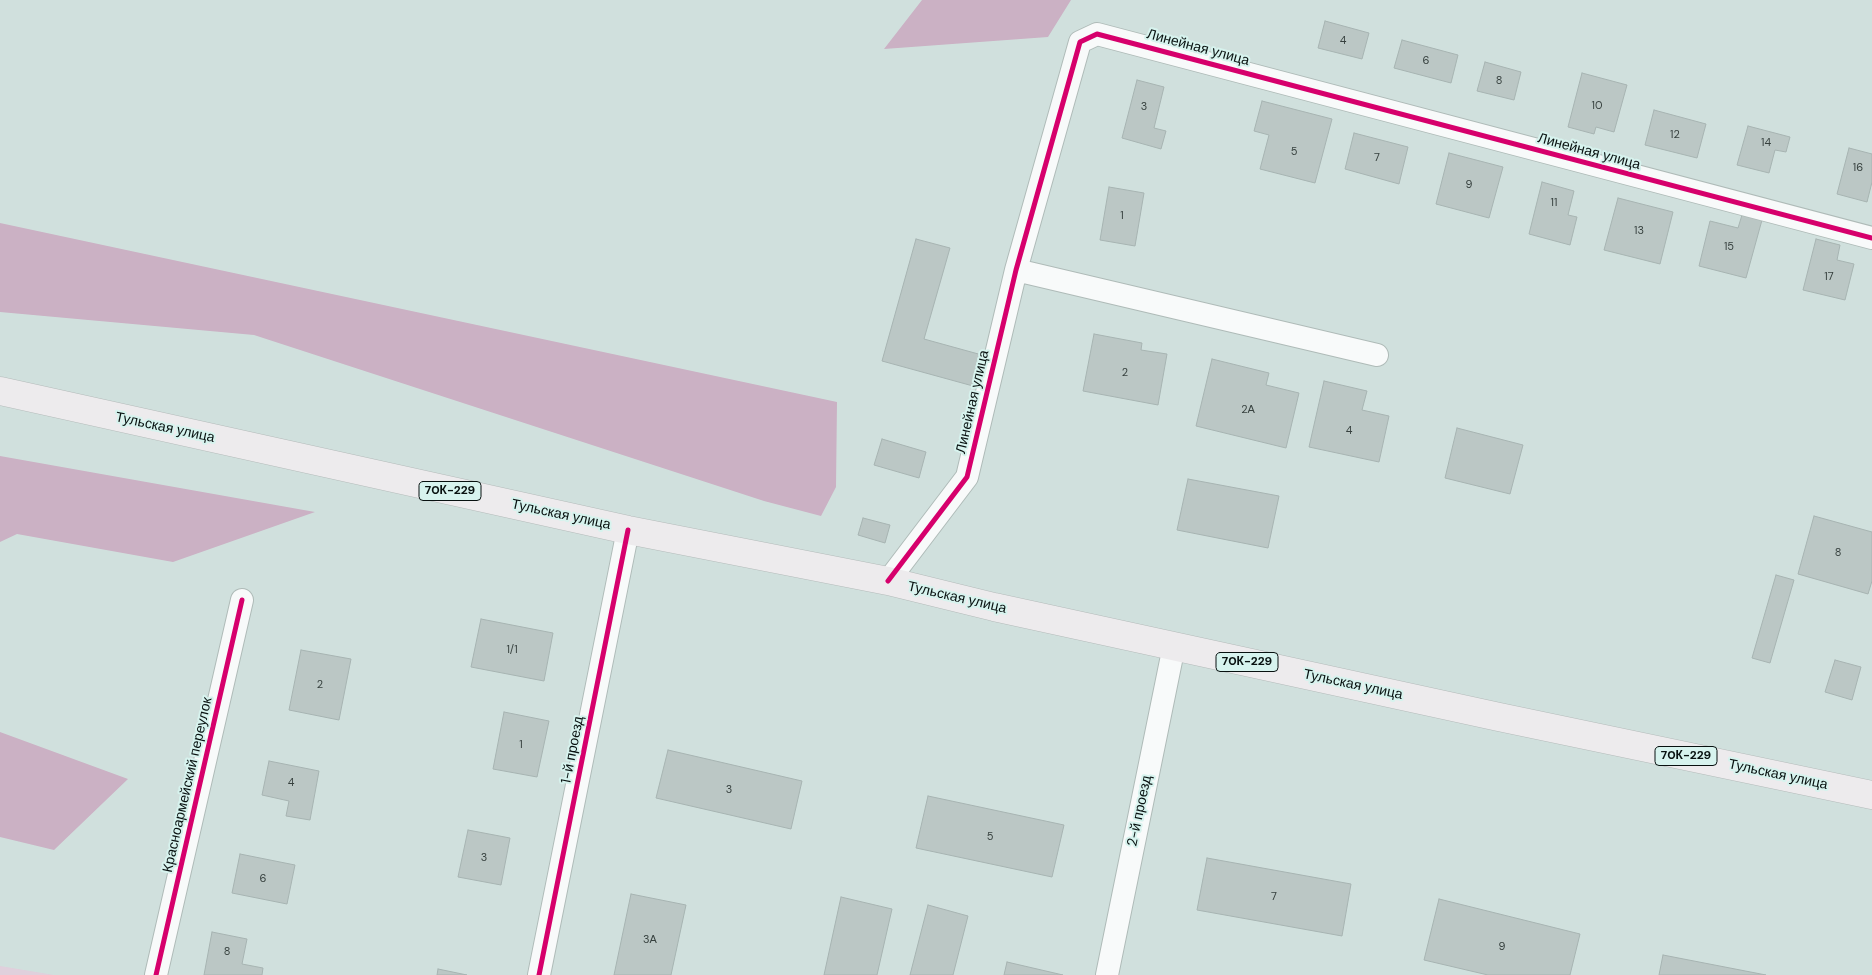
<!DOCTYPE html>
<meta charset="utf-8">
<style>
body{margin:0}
canvas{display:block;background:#d0e0dd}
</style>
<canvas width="1872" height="975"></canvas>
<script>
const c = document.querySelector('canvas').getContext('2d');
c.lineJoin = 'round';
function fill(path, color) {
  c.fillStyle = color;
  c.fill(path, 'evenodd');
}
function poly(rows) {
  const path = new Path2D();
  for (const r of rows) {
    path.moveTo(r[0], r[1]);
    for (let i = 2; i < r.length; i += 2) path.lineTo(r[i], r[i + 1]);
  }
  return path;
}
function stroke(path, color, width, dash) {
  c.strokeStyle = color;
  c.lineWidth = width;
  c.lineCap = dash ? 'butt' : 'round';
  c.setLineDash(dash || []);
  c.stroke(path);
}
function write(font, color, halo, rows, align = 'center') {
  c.font = font + ' "DM Sans",sans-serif';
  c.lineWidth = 4;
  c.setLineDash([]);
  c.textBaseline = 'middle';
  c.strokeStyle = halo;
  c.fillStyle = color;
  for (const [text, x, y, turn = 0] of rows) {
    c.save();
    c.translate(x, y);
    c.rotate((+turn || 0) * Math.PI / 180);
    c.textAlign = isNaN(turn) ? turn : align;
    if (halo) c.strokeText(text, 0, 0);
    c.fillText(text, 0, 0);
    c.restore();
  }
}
const green = poly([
 [0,966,54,975,0,975]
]);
const forest = poly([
 [922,0,1071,0,1048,37,884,49],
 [0,223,837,402,836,487,821,516,764,501,254,335,0,312],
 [0,456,315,512,173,562,17,534,0,542],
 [0,732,128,779,54,850,0,837]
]);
const building = poly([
 [1325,21,1369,33,1362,59,1318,48,1325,21],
 [1402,40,1458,55,1451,83,1394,68,1402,40],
 [1485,62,1521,72,1514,100,1477,91,1485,62],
 [1582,73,1627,85,1614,132,1596,127,1594,134,1568,127,1582,73],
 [1137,80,1164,87,1154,128,1166,131,1161,149,1122,138,1137,80],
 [1262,101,1332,119,1315,183,1260,169,1269,135,1254,131,1262,101],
 [1654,110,1706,124,1697,158,1645,145,1654,110],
 [1748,126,1790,137,1786,152,1775,150,1769,173,1737,165,1748,126],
 [1354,133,1408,147,1399,184,1345,169,1354,133],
 [1849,148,1872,154,1872,182,1867,202,1837,194,1849,148],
 [1449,153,1503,167,1489,218,1436,204,1449,153],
 [1542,182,1574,191,1568,215,1577,217,1570,245,1529,234,1542,182],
 [1109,187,1144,193,1135,246,1100,240,1109,187],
 [1618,198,1673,212,1660,264,1604,250,1618,198],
 [1742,215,1762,220,1746,278,1699,266,1710,221,1738,228,1742,215],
 [916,239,950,248,924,339,982,355,973,386,882,361,916,239],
 [1816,239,1840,245,1837,260,1854,264,1845,300,1803,290,1816,239],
 [1094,334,1142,343,1141,350,1167,354,1158,405,1083,391,1094,334],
 [1212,359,1269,373,1266,385,1299,393,1286,448,1196,426,1212,359],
 [1324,381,1367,391,1362,410,1389,416,1379,462,1309,447,1324,381],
 [1457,428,1523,445,1510,494,1445,478,1457,428],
 [882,439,926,452,919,478,874,465,882,439],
 [1188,479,1279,496,1268,548,1177,530,1188,479],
 [1814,516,1872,532,1872,581,1868,594,1798,574,1814,516],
 [863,518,890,525,885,543,858,535,863,518],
 [1776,575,1794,580,1770,663,1752,658,1776,575],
 [481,619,553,633,544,681,471,667,481,619],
 [301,650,351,659,339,720,289,710,301,650],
 [1835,660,1861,667,1852,700,1825,692,1835,660],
 [504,712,549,721,537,777,493,769,504,712],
 [668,750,802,781,791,829,656,798,668,750],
 [269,761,319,771,310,820,286,816,289,801,262,795,269,761],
 [928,796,1064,825,1052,877,916,848,928,796],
 [468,830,510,838,501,885,458,877,468,830],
 [240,854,295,865,287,904,232,893,240,854],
 [1207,858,1351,884,1342,936,1197,910,1207,858],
 [631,894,686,905,671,975,614,975,631,894],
 [841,897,892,909,877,975,824,975,841,897],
 [1439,899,1580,934,1570,975,1488,975,1424,960,1439,899],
 [928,905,968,916,953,975,910,975,928,905],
 [212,932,247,939,242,964,263,968,262,975,204,975,212,932],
 [1663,955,1766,975,1659,975,1663,955],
 [1007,962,1063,975,1004,975,1007,962],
 [438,969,467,975,437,975,438,969]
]);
const minor = poly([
 [1016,270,1377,355],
 [888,581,967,477,1016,270,1080,42,1097,34,1872,238],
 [156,975,242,600],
 [539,975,628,530],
 [1107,975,1174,646]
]);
const primary = poly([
 [0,391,628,530,888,581,994,607,1499,717,1872,795]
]);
const cycleway = poly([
 [888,581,967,477,1016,270,1080,42,1097,34,1872,238],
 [156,975,242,600],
 [539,975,628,530]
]);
const numberNames = [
 ["4",1343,41],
 ["6",1426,61],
 ["8",1499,81],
 ["10",1597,106],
 ["3",1144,107],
 ["12",1675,135],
 ["14",1766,143],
 ["5",1294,152],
 ["7",1377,158],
 ["16",1858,168],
 ["9",1469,185],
 ["11",1554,203],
 ["1",1122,216],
 ["13",1639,231],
 ["15",1729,247],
 ["17",1829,277],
 ["2",1125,373],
 ["2А",1248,410],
 ["4",1349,431],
 ["8",1838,553],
 ["1/1",512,650],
 ["2",320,685],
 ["1",521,745],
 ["4",291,783],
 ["3",729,790],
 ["5",990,837],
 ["3",484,858],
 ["6",263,879],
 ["7",1274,897],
 ["3А",650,940],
 ["9",1502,947],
 ["8",227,952]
];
const shields = [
 [450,491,62],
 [1247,662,62],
 [1686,756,62]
];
const shieldNames = [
 ["70К-229",450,491],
 ["70К-229",1247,662],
 ["70К-229",1686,756]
];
const streetNames = [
 ["Линейная улица",1198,48,15],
 ["Линейная улица",1589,152,15],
 ["Линейная улица",973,402,-77],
 ["Тульская улица",165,428,12],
 ["Тульская улица",561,515,12],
 ["Тульская улица",957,598,13],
 ["Тульская улица",1353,685,12],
 ["1-й проезд",573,750,-79],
 ["Тульская улица",1778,775,12],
 ["Красноармейский переулок",188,785,-77],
 ["2-й проезд",1140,811,-78]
];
fill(green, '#e0d0dc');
fill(forest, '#cbb1c4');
fill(building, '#bbc7c5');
stroke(building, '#a7b4b2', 1);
stroke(minor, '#afbbb8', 24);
stroke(primary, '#b4bbba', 29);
stroke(minor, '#f8fafa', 22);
stroke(primary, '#edebed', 28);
stroke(cycleway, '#d6006c', 5);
write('11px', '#36403e', null, numberNames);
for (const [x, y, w] of shields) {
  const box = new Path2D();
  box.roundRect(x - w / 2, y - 9.5, w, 19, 4);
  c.fillStyle = '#d7f3ee';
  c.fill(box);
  stroke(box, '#081110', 1);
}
write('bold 12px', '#081110', null, shieldNames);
write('14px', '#081110', '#d7f3ee', streetNames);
</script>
